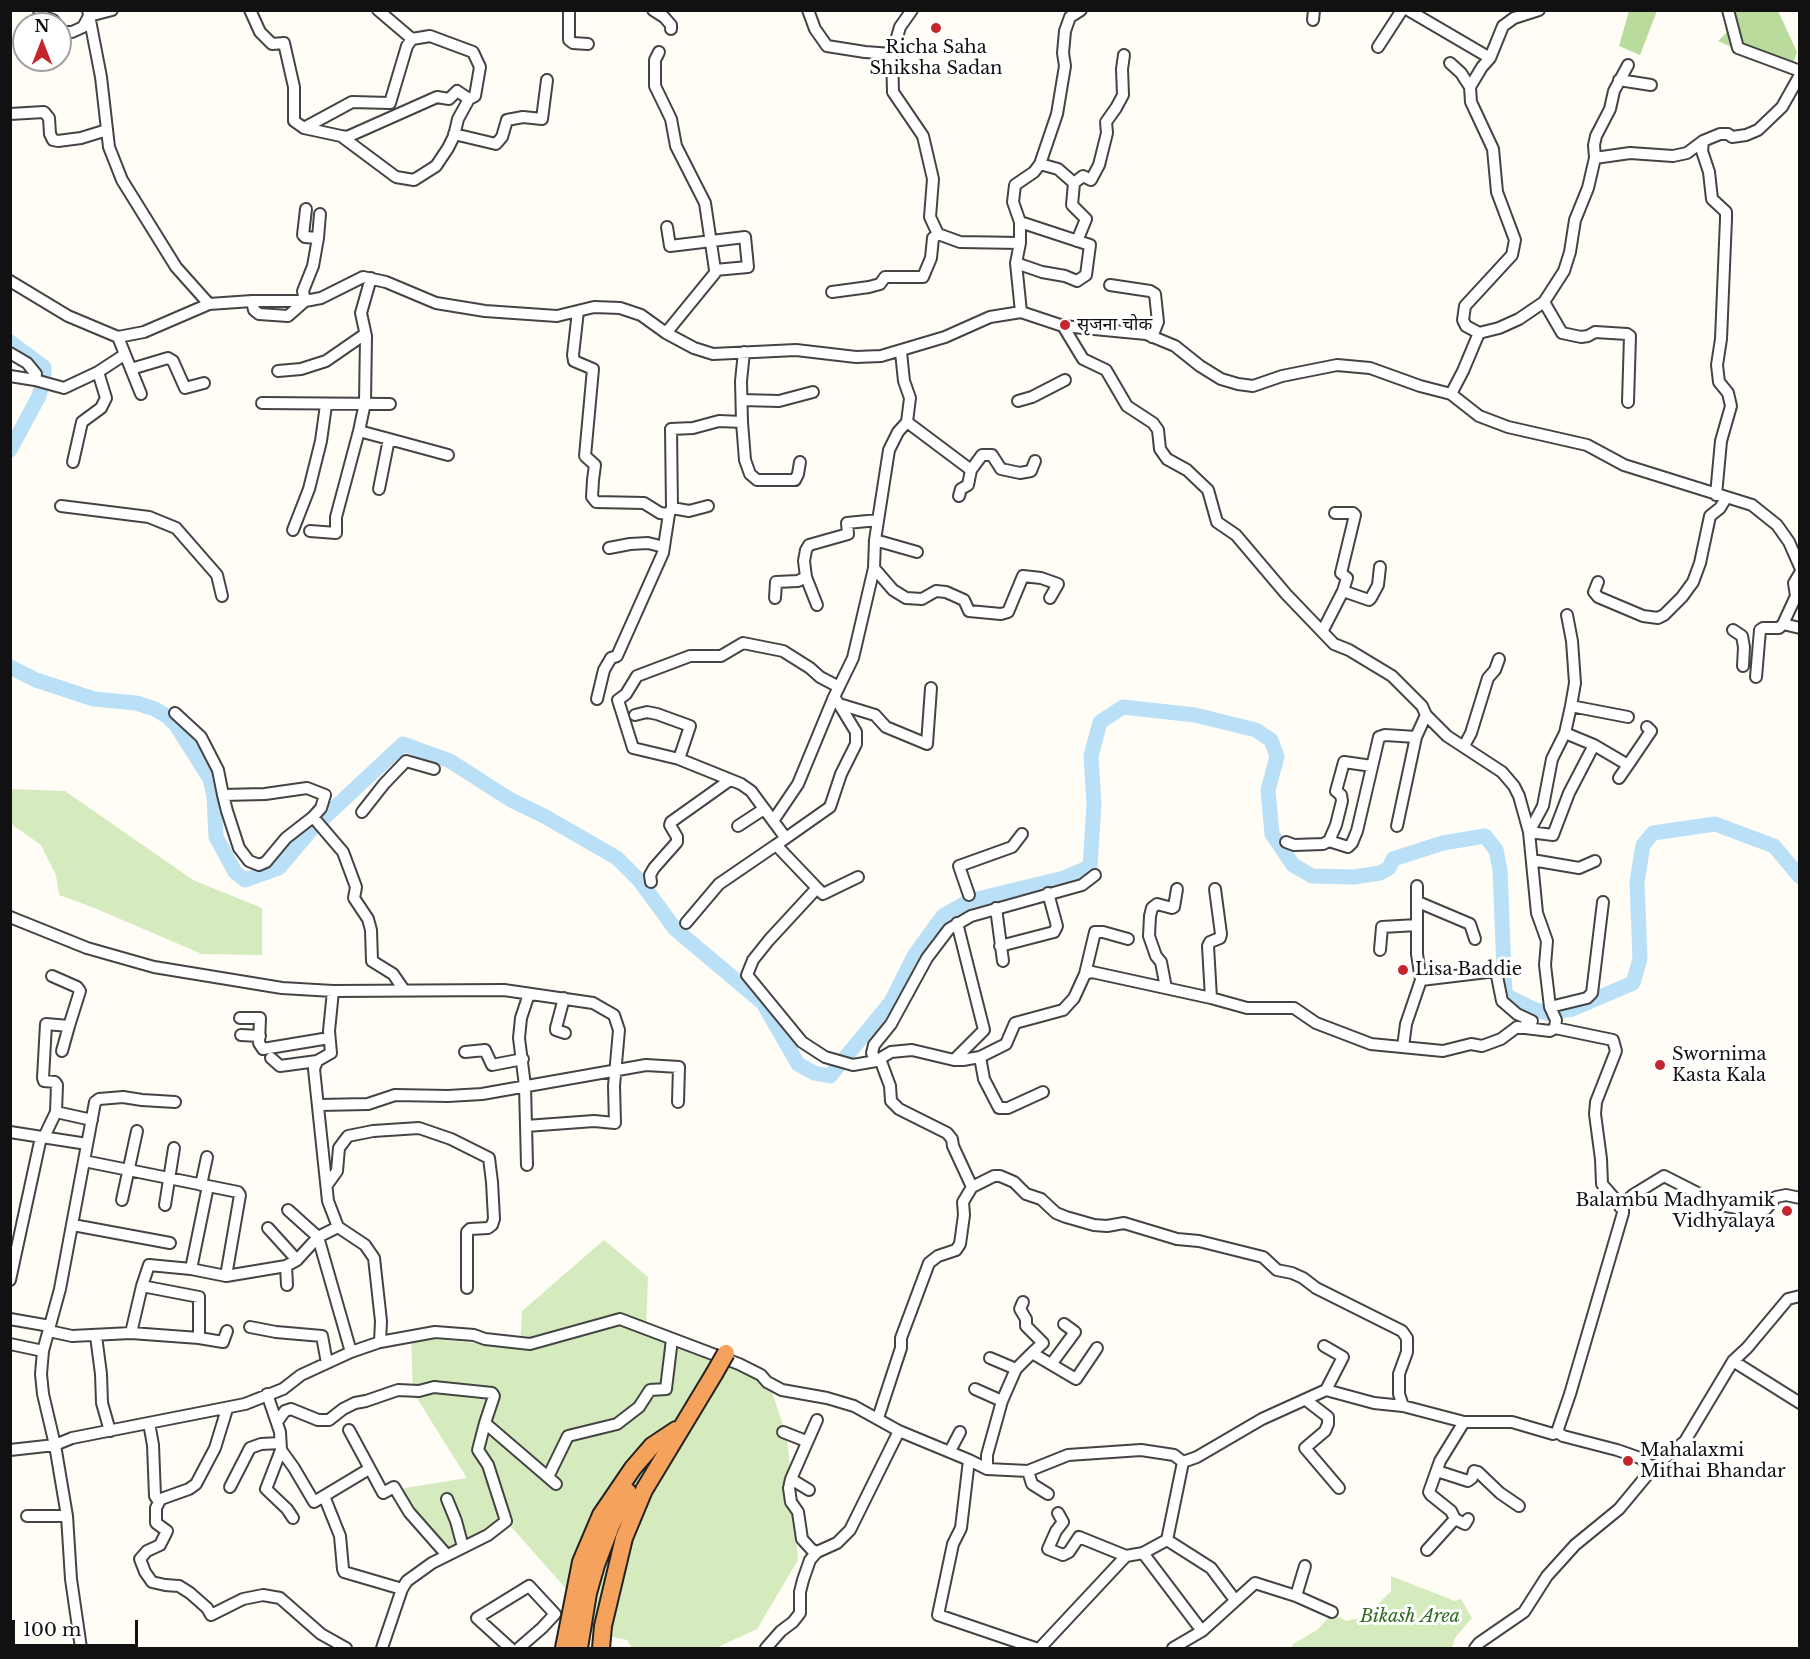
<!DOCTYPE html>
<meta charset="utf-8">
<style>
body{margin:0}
#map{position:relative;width:1810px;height:1659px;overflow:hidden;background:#fffdf5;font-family:"Libre Baskerville",serif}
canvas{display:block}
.frame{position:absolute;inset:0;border:12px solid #111;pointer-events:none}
.north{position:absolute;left:12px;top:12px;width:60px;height:60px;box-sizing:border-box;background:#fff;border:2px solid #a0a0a0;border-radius:50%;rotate:0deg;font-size:16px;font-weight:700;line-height:24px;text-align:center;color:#111}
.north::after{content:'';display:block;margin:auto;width:21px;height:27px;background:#c4262e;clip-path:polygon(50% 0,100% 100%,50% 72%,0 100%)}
.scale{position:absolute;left:12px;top:1620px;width:126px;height:27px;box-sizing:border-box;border:3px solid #111;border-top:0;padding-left:8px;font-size:18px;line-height:21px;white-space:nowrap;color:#111;-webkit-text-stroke:4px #fff;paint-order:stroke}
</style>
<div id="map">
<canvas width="1810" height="1659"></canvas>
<div class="frame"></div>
<div class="north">N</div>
<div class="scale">100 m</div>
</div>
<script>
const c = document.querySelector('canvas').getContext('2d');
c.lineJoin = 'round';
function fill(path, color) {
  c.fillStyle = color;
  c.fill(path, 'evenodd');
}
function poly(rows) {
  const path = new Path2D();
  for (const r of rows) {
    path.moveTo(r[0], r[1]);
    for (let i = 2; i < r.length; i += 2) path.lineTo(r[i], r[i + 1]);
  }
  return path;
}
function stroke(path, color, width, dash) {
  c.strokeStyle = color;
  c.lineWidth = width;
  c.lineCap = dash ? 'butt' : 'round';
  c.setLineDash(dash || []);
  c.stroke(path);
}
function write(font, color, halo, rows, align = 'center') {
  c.font = font + ' "Libre Baskerville","Noto Sans Devanagari",serif';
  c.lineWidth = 6;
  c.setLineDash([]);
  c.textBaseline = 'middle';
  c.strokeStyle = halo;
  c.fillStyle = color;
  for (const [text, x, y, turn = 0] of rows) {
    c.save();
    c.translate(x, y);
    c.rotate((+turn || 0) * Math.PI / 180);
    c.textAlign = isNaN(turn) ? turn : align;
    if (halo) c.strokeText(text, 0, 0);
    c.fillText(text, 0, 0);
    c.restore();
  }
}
const green = poly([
 [10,789,65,791,193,880,262,908,262,955,202,954,92,907,59,895,56,875,41,845,11,824],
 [604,1240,648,1277,646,1331,766,1375,787,1436,798,1560,757,1629,716,1648,632,1648,627,1640,593,1633,568,1591,506,1521,446,1554,399,1489,467,1478,413,1392,411,1337,520,1347,522,1311],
 [1391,1576,1455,1601,1461,1599,1472,1618,1455,1638,1452,1648,1291,1648,1293,1644,1317,1630,1328,1618,1340,1617,1346,1621,1360,1618,1372,1610,1391,1591]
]);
const forest = poly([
 [1629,11,1657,11,1640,55,1619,46],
 [1726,11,1778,11,1797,52,1790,72,1718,41,1731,28]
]);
const river = poly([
 [10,342,44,367,44,378,39,396,10,450],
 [10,667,36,680,94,699,136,703,155,709,168,717,176,725,210,779,214,796,216,837,235,872,245,880,279,868,311,830,403,744,450,761,511,800,544,816,617,858,640,881,675,929,763,1003,798,1064,814,1073,830,1076,891,1002,914,956,943,916,969,901,1064,878,1090,867,1094,804,1091,756,1100,722,1123,707,1195,715,1256,730,1271,740,1277,757,1268,790,1272,834,1293,865,1312,876,1354,877,1380,873,1389,868,1393,859,1443,843,1485,836,1496,850,1500,870,1505,995,1533,1009,1547,1013,1572,1009,1633,983,1640,959,1637,882,1643,845,1653,833,1715,824,1774,846,1800,877]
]);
const minor = poly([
 [88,10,101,77,109,147,122,180,176,267,209,304],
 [250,10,260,32,272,44,284,43,294,87,294,121,304,128,341,136,396,177,414,180,436,166,448,148,454,136,458,119,469,99,457,91,449,99,437,97,347,137,341,136],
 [378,10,412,39,430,36,473,52,480,67,475,96,469,99],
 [569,10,569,40,573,43,588,44],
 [653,10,664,17,671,25,671,29],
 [808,10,815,29,827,46,865,52,892,54,893,92,923,136,933,179,930,217,938,234,960,242,1020,243,1016,263,1021,312],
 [1408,10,1490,58],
 [1728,10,1738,48,1800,71],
 [39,15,53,20,56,24],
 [1313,20,1314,10],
 [60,29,63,32,72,32,83,27,89,16,112,10],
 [1378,47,1402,10],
 [659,52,655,60,655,86,671,119,676,146,705,203,715,270,715,273,666,333],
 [892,54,900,27,912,10],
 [1450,63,1461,73,1470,87],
 [1628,65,1614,91,1610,109,1596,136,1594,145,1595,158,1588,188,1575,220,1570,252,1564,271,1544,302,1562,333,1581,337,1588,336,1595,332,1627,334,1630,336,1628,402],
 [1619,80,1651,85],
 [10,114,44,112,49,118,50,134,53,140,58,141,81,138,107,130],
 [304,128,352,102,390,103,407,46,412,39],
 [454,134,496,144,502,137,507,120,523,117,542,119,547,80],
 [1595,158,1630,153,1673,156,1687,153,1703,141],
 [1040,164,1058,169,1074,183],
 [667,227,670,246,745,237,748,267,715,270],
 [318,238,320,214],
 [1077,241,1086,219,1072,205,1074,183,1083,176,1091,180,1099,165,1107,133,1106,122,1116,108,1123,95,1122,69,1124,55],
 [1020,243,1020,222,1013,202,1015,185,1034,172,1040,164,1057,114,1065,66,1063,53,1065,31,1070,17,1081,10],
 [1016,263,1042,272,1065,276,1077,281,1086,275,1090,245,1020,222],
 [10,281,68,316,118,337,144,332,209,304,252,301,305,301,321,298,363,277,386,282,436,303,485,311,557,316,594,307,620,308,641,315,666,333,694,348,713,354,796,350,856,357,881,356,945,337,990,317,1021,312,1063,326,1146,334,1175,346,1200,366,1221,379,1238,384,1253,386,1282,376,1337,365,1370,368,1420,386,1451,394,1479,416,1508,427,1587,445,1624,465,1752,505,1777,525,1789,542,1800,567],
 [1110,285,1150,291,1155,294,1158,322,1152,337],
 [832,292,869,287,880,284,885,277,923,277,931,258,933,238,938,234],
 [252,301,254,310,259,314,288,316,305,301,303,291,313,266,318,238,305,237,303,235,306,209],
 [578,311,573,355,574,361,593,369,585,456,595,465,593,480,592,497,596,502,644,503,660,513,669,514],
 [1063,326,1083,359,1106,370,1127,406,1153,423,1158,430,1160,449,1167,459,1187,470,1208,490,1217,522,1236,535,1286,594,1334,644,1349,650,1392,676,1422,706,1426,715,1447,736,1502,772,1514,786,1519,796,1529,832,1537,913,1547,941,1545,965,1550,1007,1556,1020,1555,1028,1613,1040,1616,1051,1596,1102,1595,1114,1601,1159,1602,1184,1623,1208,1623,1213,1570,1394,1557,1432,1563,1436,1617,1450,1640,1458,1653,1468],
 [1479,333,1499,328,1519,319,1544,302],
 [118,337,141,394],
 [744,352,741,381,742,422,745,460,750,474,757,480,795,480,798,474,800,462],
 [901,352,904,381,910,398,907,422,898,432,889,450,875,540,874,568,853,658,834,697,839,704,875,715,886,727,927,744,931,688],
 [10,353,27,363,36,374,35,380,10,376],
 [131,369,168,358,173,361,185,388,204,383],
 [278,371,301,369,326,361,365,334],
 [35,380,64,388,98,372,124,355],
 [1451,394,1463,371,1479,333,1466,326,1463,320,1465,306,1512,255,1515,240,1497,192,1493,149,1471,102,1470,87,1482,67,1490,58,1503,26,1514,18,1539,10],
 [742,400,779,401,813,392],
 [1018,401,1032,397,1065,380],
 [262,403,390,404],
 [907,422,971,470,982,455,992,455,1001,469,1020,473,1031,471,1035,461],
 [359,431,389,439,379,489],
 [389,439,448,455],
 [73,462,82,422,101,408,106,398,98,372],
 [1716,495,1721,441,1731,406,1728,393,1719,382,1717,365,1721,339,1726,219,1726,212,1712,199,1709,172,1702,151,1703,141,1720,134,1728,134,1732,137,1746,135,1758,130,1782,107,1800,75],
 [959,496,961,489,968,485,971,470],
 [61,506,149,517,176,528,217,575,222,596],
 [672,508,689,511,708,506],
 [1335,513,1353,513,1355,515,1341,573,1347,578,1343,591],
 [293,530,309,489,321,441,326,405],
 [310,531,336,533,336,517,359,431,365,403,366,336,361,313,371,278],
 [875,540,917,552],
 [609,548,630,544,648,543,664,547],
 [874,568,893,590,906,598,922,599,936,591,946,592,964,600,969,611,1001,614,1008,612,1023,576,1041,578,1058,584,1050,598],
 [806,577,817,605],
 [1598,582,1594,592,1598,597,1643,616,1658,618,1664,615,1682,597,1693,582,1700,563,1710,516,1720,508,1726,498],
 [775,598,776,582,798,581,806,577,804,561,806,550,809,545,848,534,847,523,878,520],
 [1783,624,1800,628],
 [1323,630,1343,591,1369,600,1371,598,1378,585,1380,567],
 [1733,630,1742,636,1744,647,1743,666],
 [1756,677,1760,630,1763,628,1779,628,1783,624,1796,596,1794,583,1800,573],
 [597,699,604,670,611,658,617,656,663,553,669,514,672,508,671,429,693,428,719,421,742,422],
 [1571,706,1628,717],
 [175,713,201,737,218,770,223,795,227,811,239,848,249,861,259,865,266,862,286,838,313,817,321,808,325,795,307,788,265,794,223,795],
 [635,715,647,712,657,714,690,726,679,759],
 [1565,733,1594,745,1569,793,1553,835,1529,832,1543,806,1552,759,1565,733,1571,706,1575,683,1572,641,1567,615],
 [1594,745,1628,765,1651,731,1647,727],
 [1464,746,1471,733,1488,678,1495,670,1499,659],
 [1619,778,1628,765],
 [362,812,384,784,406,761,434,769],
 [313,817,343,852,356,887,354,898,368,919,371,930,372,961,393,974,402,987,402,991],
 [773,821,798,784,834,697],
 [738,826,764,809],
 [1397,826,1416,737],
 [785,837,751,791,741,784,679,759,633,748,618,700,626,694,637,676,690,656,721,656,743,643,783,651,810,668,820,677,839,687],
 [1329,841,1336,825,1342,801,1341,795,1336,791,1344,762,1372,766],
 [1286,842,1294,845,1323,844,1329,841,1348,847,1352,843,1357,831,1379,737,1385,735,1416,737,1426,715],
 [1532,860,1579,868,1595,861],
 [858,877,823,894,817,888,769,940,753,960,747,975,802,1042,825,1057,853,1065,876,1061,891,1052,912,1050,954,1060,963,1060,980,1057,1006,1044,1015,1023,1063,1010,1074,998,1085,974,1092,972,1211,998,1247,1008,1294,1008,1316,1023,1371,1044,1443,1051,1471,1044,1482,1046,1501,1039,1517,1027,1550,1031,1555,1028],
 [651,882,650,875,654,868,677,842,677,837,670,825,671,822,730,780],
 [817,888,776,845,830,807,841,774,856,744,856,732,839,704],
 [969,895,959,866,1012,847,1022,834],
 [1418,902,1470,924,1475,939],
 [996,908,1003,961],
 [10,917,87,948,154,967,282,988,333,991,504,990,593,1003,614,1015,619,1030,614,1086,615,1123,594,1121,526,1126],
 [686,923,719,884,776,845],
 [1000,946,1054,932,1057,926,1048,893],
 [1380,950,1382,927,1417,925],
 [1085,974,1095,932,1103,932,1128,939],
 [1421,980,1496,971,1502,1001,1517,1014,1532,1021,1523,1028,1519,1028],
 [1166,988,1161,962,1156,956,1149,936,1150,916,1152,908,1157,904,1172,908,1174,907,1177,889],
 [564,998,556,1028,556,1030,565,1033],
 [1211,998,1208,946,1210,942,1220,938,1221,934,1215,889],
 [1550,1007,1587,998,1592,993,1603,902],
 [240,1018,260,1018,259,1043,263,1049,329,1038],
 [241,1035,260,1036],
 [1403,1047,1406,1024,1421,980,1417,954,1417,886],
 [62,1051,69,1026],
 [465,1052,485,1050,492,1065,523,1059],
 [980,1057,984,1079,999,1108,1008,1108,1043,1092],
 [271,1058,280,1066,317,1061],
 [880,1059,890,1086,891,1101,899,1109,947,1133,952,1139,953,1146,972,1187],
 [954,1060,984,1030,957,923],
 [876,1061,872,1053,874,1045,891,1024,927,958,949,929,971,916,1082,885,1095,875],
 [319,1105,368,1104,395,1095,448,1096,482,1094,646,1065,679,1067,678,1102],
 [56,1112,92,1120],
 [10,1132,87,1144],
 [44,1137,56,1112,57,1085,55,1082,44,1081,43,1078,46,1024,69,1026,80,991,77,987,52,976],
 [84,1161,238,1192,240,1195,226,1276],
 [527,1165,525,1086,519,1038,521,1018,529,994],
 [201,1185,207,1157],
 [327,1185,337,1171,339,1148,348,1136,373,1131,419,1128,451,1139,489,1158,492,1182,494,1219,492,1225,488,1228,470,1229,467,1232,467,1288],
 [208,1186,191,1269,226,1276,286,1266,297,1260,318,1237,338,1227],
 [122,1200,137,1131],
 [165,1205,174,1148],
 [1620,1207,1633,1195,1664,1176,1721,1205,1753,1211,1766,1209,1776,1197,1786,1195,1800,1198],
 [288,1210,318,1237,351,1352],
 [73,1225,170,1243],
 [268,1228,297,1260],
 [286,1266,287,1285],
 [10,1280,41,1137],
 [142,1286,149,1265,191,1269],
 [1023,1302,1020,1309,1026,1319,1026,1326,1043,1343,1032,1353],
 [10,1319,50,1326],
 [250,1327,276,1332,322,1336,327,1363],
 [49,1331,72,1336,131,1333,199,1338,199,1297,142,1286,131,1333],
 [96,1336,101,1374,102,1403,110,1431],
 [199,1338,223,1342,227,1331],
 [380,1342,435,1332,474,1335,485,1339,530,1344,620,1319,739,1364,761,1375,767,1382,782,1390,827,1398,854,1406,899,1431,969,1460,961,1528,953,1544,938,1615,1035,1648],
 [10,1344,43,1351],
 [1324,1346,1343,1357,1326,1390],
 [990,1358,1016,1369,1032,1353,1076,1379,1097,1348],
 [1733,1361,1800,1403],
 [1052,1363,1075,1332,1064,1324],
 [975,1389,1002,1401],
 [267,1394,280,1432,281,1450,294,1468,314,1502,369,1469],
 [1306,1400,1328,1417,1328,1424,1325,1431,1305,1448,1339,1488],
 [227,1409,215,1448,196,1484,189,1489,161,1499,159,1502,156,1508,156,1523,167,1531,160,1545,147,1551,140,1559,145,1572,152,1582,165,1585,179,1586,190,1593,207,1608,211,1615,243,1599,263,1595,280,1598,321,1634,346,1648],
 [878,1418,901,1348,901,1338,929,1263,938,1256,956,1250,960,1244,964,1215,963,1202,972,1187,994,1176,1000,1176,1014,1182,1026,1194,1041,1199,1056,1213,1066,1217,1094,1225,1107,1226,1124,1223,1177,1239,1199,1241,1263,1257,1277,1270,1292,1273,1303,1278,1316,1288,1402,1331,1407,1338,1407,1352,1399,1374,1399,1394,1403,1406],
 [277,1422,285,1411,291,1409,318,1420,329,1420,343,1409,355,1403,366,1401,398,1390,419,1391,434,1387,492,1393,494,1396,485,1423],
 [149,1423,153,1445,155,1496,159,1502],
 [349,1430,383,1493,394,1487,409,1512,446,1554],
 [783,1432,806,1441],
 [10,1450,55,1445,43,1394,41,1374,43,1351,60,1289,95,1102,99,1099,123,1097,142,1100,175,1102],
 [281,1450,266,1489,287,1509,293,1518],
 [950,1451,960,1432],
 [969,1460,987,1469,1028,1471,1068,1455,1141,1450,1174,1455,1183,1462],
 [987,1469,987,1455,1002,1401,1016,1369],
 [1028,1471,1032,1484,1048,1494],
 [1437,1471,1468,1481,1472,1478,1474,1471,1478,1472,1500,1493,1519,1506],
 [548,1477,568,1436,617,1424,639,1407,650,1390,666,1389,672,1339],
 [791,1479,789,1488,791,1502,798,1512,802,1539,812,1550,817,1552,837,1543,850,1530,899,1431],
 [230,1487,250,1448,261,1444,280,1443],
 [809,1490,791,1479,817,1420],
 [324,1496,340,1536,343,1569,344,1572,402,1589],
 [447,1499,456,1521,463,1547],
 [1058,1513,1063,1522,1056,1531,1048,1549,1063,1555,1069,1552,1079,1537,1126,1556],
 [27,1516,67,1516],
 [1455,1519,1465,1524,1468,1519],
 [1167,1540,1211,1568,1235,1600],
 [1427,1550,1455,1519,1451,1511,1431,1495,1429,1492,1440,1461,1464,1422],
 [1143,1553,1202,1631],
 [1296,1596,1305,1566],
 [81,1648,71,1579,67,1516,55,1445,72,1438,245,1404,283,1389,301,1375,351,1352,380,1342,381,1321,374,1258,365,1245,338,1227,328,1201,314,1069,317,1061,331,1053,329,1031,333,991],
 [382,1648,402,1589,407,1581,432,1563,488,1535,506,1521,488,1465,478,1450,485,1423,556,1484],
 [510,1648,477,1618,529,1586,555,1614,542,1628,519,1648],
 [766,1648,781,1631,793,1622,800,1613,800,1592,803,1580,810,1560,817,1552],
 [1040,1648,1126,1556,1143,1553,1167,1540,1183,1462,1197,1457,1262,1419,1326,1390,1374,1403,1403,1406,1464,1422,1512,1422,1553,1434,1557,1432],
 [1173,1648,1202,1631,1255,1583,1296,1596,1332,1612],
 [1475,1648,1479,1643,1524,1612,1547,1576,1575,1545,1619,1509,1653,1468,1685,1441,1733,1361,1747,1348,1788,1299,1800,1296]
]);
const highway = poly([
 [564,1648,581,1562,601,1515,633,1468,652,1446,676,1430],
 [579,1648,588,1593,596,1565,611,1526,628,1492],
 [601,1648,603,1626,624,1538,644,1490,714,1374]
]);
const highwayBridge = poly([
 [714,1374,726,1353]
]);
const markers = [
 [936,28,6,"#c4262e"],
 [1065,325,6,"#c4262e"],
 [1403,970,6,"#c4262e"],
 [1660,1065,6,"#c4262e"],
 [1787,1211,6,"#c4262e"],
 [1628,1461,6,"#c4262e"]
];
const poiNames = [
 ["Richa Saha",936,48,"center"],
 ["Shiksha Sadan",936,69,"center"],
 ["सृजना चोक",1077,325],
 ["Lisa Baddie",1415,970],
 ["Swornima",1672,1055],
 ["Kasta Kala",1672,1076],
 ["Balambu Madhyamik",1775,1201,"right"],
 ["Vidhyalaya",1775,1222,"right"],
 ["Mahalaxmi",1640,1451],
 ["Mithai Bhandar",1640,1472]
];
const parkNames = [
 ["Bikash Area",1410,1617]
];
fill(green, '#d5ebbd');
fill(forest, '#b9dc9c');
stroke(river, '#b9e0f7', 15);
stroke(minor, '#444', 14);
stroke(highway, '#222', 20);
stroke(minor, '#fff', 10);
stroke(highway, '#f5a25d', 16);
stroke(highwayBridge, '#222', 20, []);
stroke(highwayBridge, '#f5a25d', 16);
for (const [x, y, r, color] of markers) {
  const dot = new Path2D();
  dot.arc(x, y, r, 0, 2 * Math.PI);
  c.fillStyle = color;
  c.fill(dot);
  stroke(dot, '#fff', 2);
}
write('18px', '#111', '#fff', poiNames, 'left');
write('italic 18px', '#2f6b1f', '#fff', parkNames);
</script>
